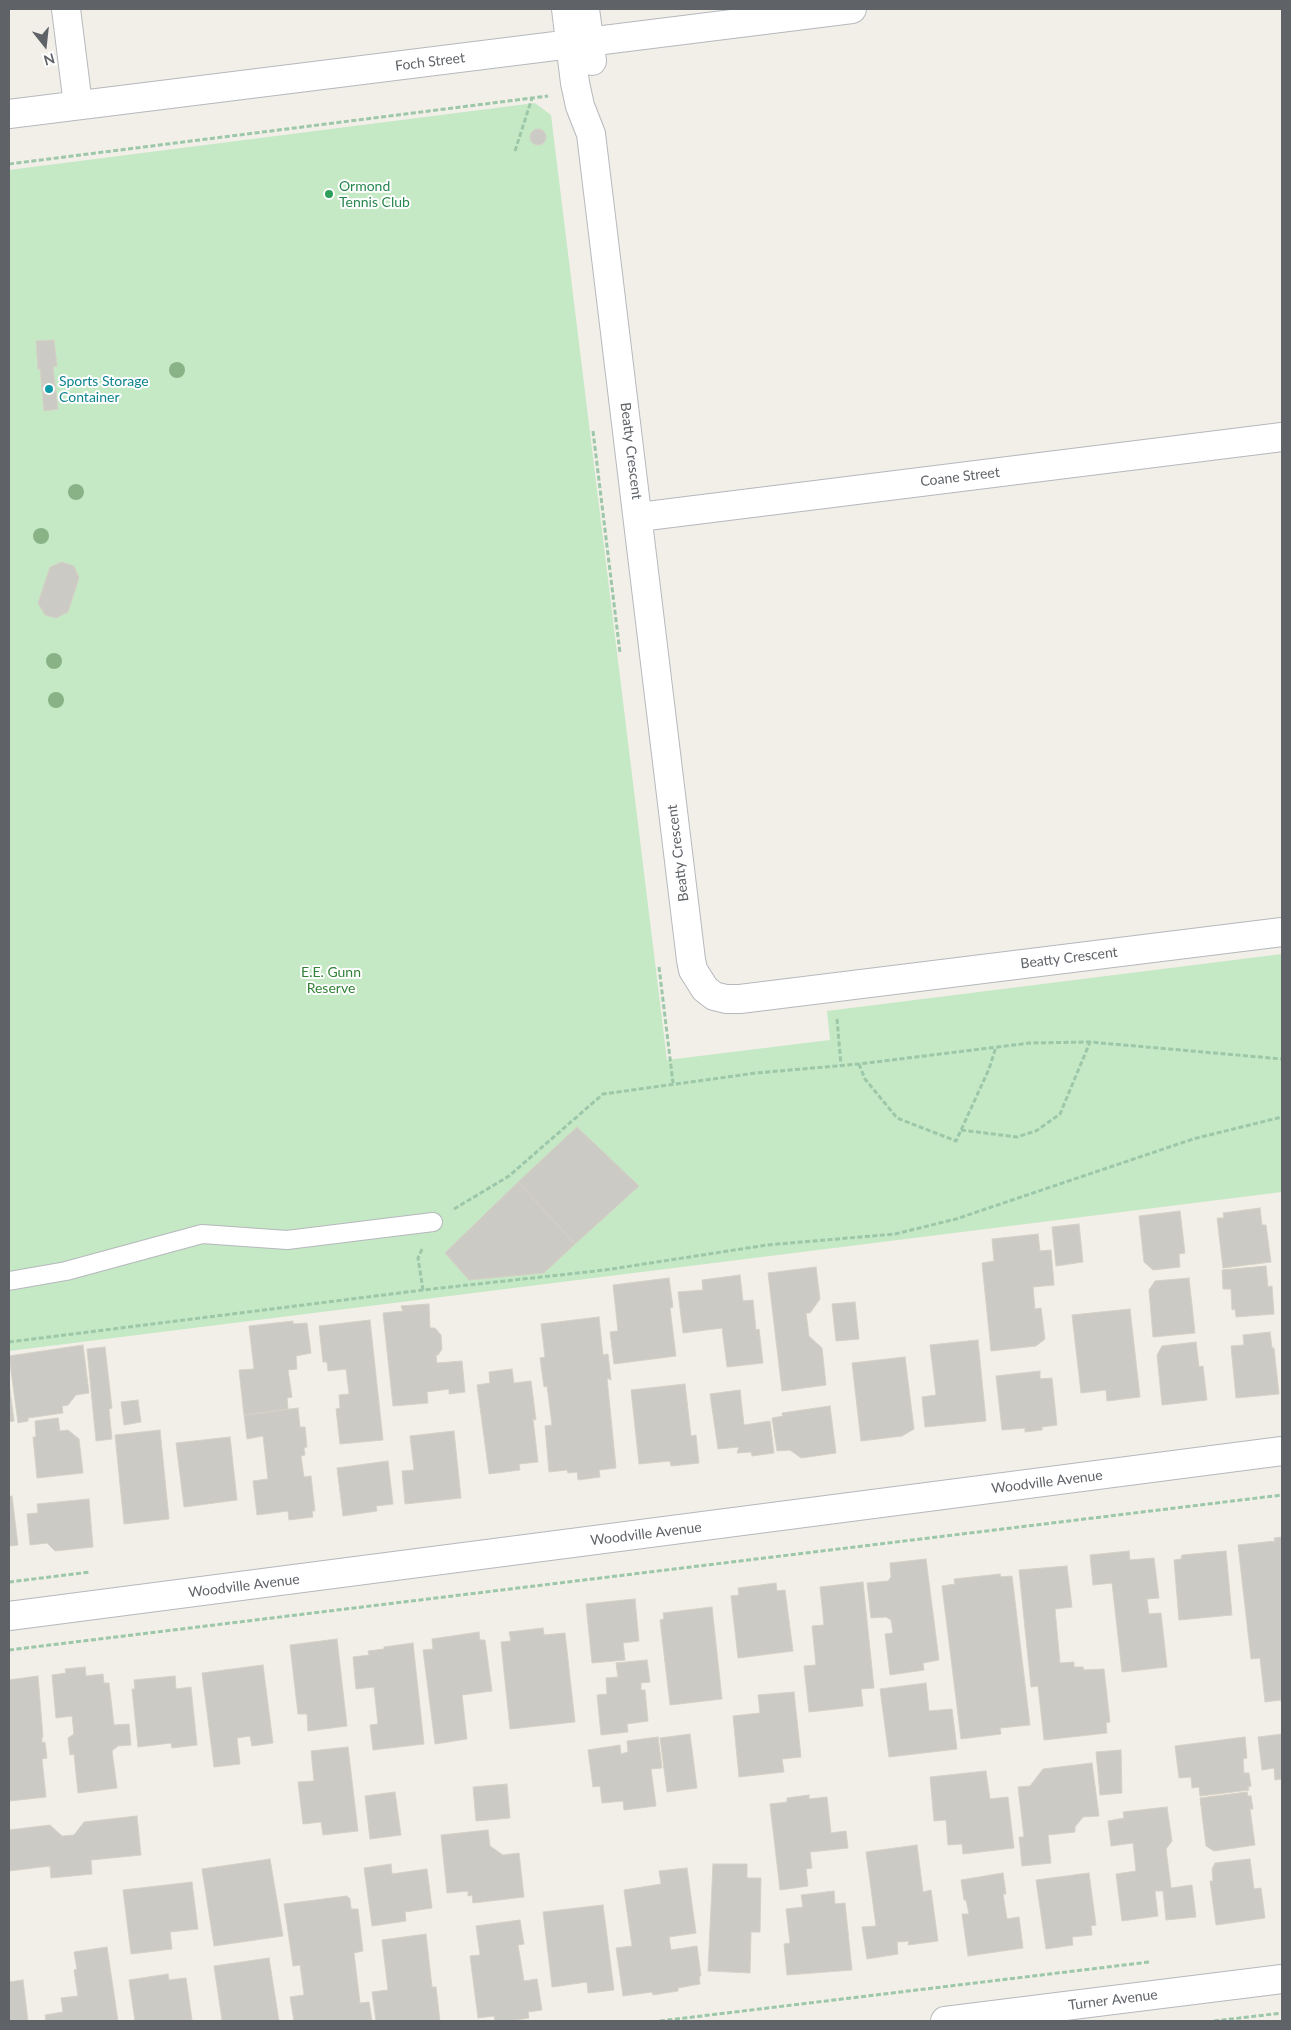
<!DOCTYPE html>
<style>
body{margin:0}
#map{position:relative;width:1291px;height:2030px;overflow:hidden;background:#f1efe8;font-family:Lato,sans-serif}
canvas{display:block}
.frame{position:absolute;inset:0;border:10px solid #5f6368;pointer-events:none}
.north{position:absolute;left:20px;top:20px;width:50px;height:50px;-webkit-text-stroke:4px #fff;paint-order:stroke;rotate:164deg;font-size:14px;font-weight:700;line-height:20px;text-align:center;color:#5f6368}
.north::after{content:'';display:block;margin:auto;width:18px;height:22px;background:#5f6368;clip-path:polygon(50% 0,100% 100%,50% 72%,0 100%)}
</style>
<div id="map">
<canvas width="1291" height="2030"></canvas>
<div class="frame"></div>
<div class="north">N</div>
</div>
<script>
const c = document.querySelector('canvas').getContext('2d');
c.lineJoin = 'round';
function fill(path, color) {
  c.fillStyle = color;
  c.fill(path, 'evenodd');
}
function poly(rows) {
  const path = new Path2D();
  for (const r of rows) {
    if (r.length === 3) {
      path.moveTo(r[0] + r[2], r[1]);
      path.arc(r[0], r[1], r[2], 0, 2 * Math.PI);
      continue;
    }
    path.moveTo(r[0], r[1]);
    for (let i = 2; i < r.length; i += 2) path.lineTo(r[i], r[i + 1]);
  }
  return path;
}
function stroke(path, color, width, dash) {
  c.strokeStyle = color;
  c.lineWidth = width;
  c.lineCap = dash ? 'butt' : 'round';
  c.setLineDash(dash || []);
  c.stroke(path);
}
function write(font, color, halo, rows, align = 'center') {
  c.font = font + ' Lato,sans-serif';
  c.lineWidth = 4;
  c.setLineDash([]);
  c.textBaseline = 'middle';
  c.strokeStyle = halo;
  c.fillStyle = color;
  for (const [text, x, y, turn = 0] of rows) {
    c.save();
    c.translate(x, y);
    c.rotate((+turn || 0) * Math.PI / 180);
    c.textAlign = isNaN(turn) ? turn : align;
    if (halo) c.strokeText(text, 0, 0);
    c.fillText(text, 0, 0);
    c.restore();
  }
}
const green = poly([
 [535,103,551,115,667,1060,830,1040,827,1011,1282,954,1282,1192,9,1351,9,170]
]);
const building = poly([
 [538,137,8],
 [54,340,57,366,53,367,58,409,44,411,40,369,38,369,36,341,54,340],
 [62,562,74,566,79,578,68,612,56,618,45,615,38,603,50,567,62,562],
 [577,1127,639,1186,575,1244,518,1182,577,1127],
 [518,1182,575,1244,544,1273,469,1280,445,1253,518,1182],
 [1260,1208,1262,1225,1266,1225,1271,1262,1223,1268,1217,1218,1224,1218,1223,1213,1260,1208],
 [1180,1211,1185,1253,1179,1254,1180,1267,1153,1270,1144,1262,1139,1216,1180,1211],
 [1079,1224,1083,1262,1056,1266,1052,1227,1079,1224],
 [1038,1234,1040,1251,1051,1250,1054,1285,1033,1287,1035,1309,1041,1308,1045,1339,1036,1346,991,1351,982,1263,994,1261,992,1239,1038,1234],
 [1266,1266,1268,1287,1272,1286,1274,1314,1236,1317,1235,1309,1232,1310,1231,1289,1223,1289,1222,1270,1266,1266],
 [816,1267,820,1299,810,1313,806,1313,809,1336,822,1348,826,1385,782,1391,768,1273,816,1267],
 [740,1275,743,1301,753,1300,756,1330,759,1329,763,1363,727,1367,722,1328,683,1333,678,1292,703,1290,702,1280,740,1275],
 [669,1278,673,1307,670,1308,676,1356,614,1364,610,1332,618,1331,613,1285,669,1278],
 [1189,1278,1195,1333,1153,1337,1149,1290,1155,1281,1189,1278],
 [855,1302,859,1339,836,1341,832,1304,855,1302],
 [429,1304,430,1328,435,1328,441,1335,442,1349,438,1355,436,1355,437,1363,462,1361,465,1392,449,1394,449,1389,427,1392,428,1403,393,1406,383,1313,403,1311,401,1306,429,1304],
 [1130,1309,1140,1397,1107,1401,1106,1390,1081,1393,1072,1315,1130,1309],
 [599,1317,603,1355,608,1354,611,1380,607,1378,616,1468,599,1470,600,1477,578,1480,577,1472,568,1473,567,1470,549,1472,545,1426,552,1425,547,1386,544,1387,540,1358,545,1357,541,1324,599,1317],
 [370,1320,383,1440,340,1444,336,1409,340,1408,339,1395,349,1394,346,1369,328,1371,327,1362,323,1362,319,1326,370,1320],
 [293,1321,293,1324,307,1323,311,1353,296,1356,297,1369,288,1370,292,1397,287,1398,288,1409,244,1415,239,1370,254,1369,249,1326,293,1321],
 [1270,1332,1272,1348,1274,1348,1279,1394,1236,1398,1231,1346,1244,1345,1243,1335,1270,1332],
 [978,1340,986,1421,925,1427,922,1397,936,1395,930,1345,978,1340],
 [1196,1342,1199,1367,1203,1366,1207,1400,1162,1405,1157,1355,1162,1346,1196,1342],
 [83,1345,89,1393,76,1395,68,1405,62,1406,63,1413,28,1418,28,1421,18,1423,9,1356,83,1345],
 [105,1347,112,1408,109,1409,112,1439,96,1441,87,1349,105,1347],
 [905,1357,914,1429,902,1436,861,1441,852,1363,905,1357],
 [512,1369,514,1383,531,1381,536,1420,533,1419,538,1462,519,1464,520,1470,489,1474,477,1385,490,1383,489,1372,512,1369],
 [1040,1371,1040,1379,1052,1378,1057,1425,1042,1427,1042,1430,1025,1432,1025,1428,1002,1430,996,1376,1040,1371],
 [9,1382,14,1421,9,1422,9,1382],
 [685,1384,691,1436,696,1435,699,1463,671,1466,670,1461,639,1464,631,1390,685,1384],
 [740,1390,744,1425,770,1421,774,1453,752,1456,751,1452,737,1453,739,1447,718,1449,710,1394,740,1390],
 [138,1400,141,1422,124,1425,121,1402,138,1400],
 [830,1406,836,1453,801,1458,790,1450,777,1451,772,1418,783,1416,782,1413,830,1406],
 [298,1408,300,1427,305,1427,307,1447,304,1448,305,1455,301,1456,304,1477,311,1476,315,1511,312,1511,313,1517,289,1520,288,1511,257,1515,253,1481,268,1479,263,1436,247,1439,244,1415,298,1408],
 [58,1418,60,1431,68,1430,79,1439,83,1473,37,1478,33,1437,36,1437,35,1421,58,1418],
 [160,1430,169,1519,124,1524,115,1435,160,1430],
 [454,1431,461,1498,405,1504,402,1471,414,1470,410,1436,454,1431],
 [230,1437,237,1500,184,1507,176,1443,230,1437],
 [388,1461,393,1504,376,1506,377,1511,343,1516,337,1468,388,1461],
 [12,1496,18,1545,9,1546,9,1497,12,1496],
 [89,1499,93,1547,55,1551,47,1543,30,1545,27,1514,38,1513,37,1504,89,1499],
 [1282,1537,1282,1707,1281,1700,1265,1702,1260,1658,1251,1659,1238,1545,1275,1541,1274,1538,1282,1537],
 [1129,1551,1130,1560,1154,1558,1159,1598,1147,1599,1149,1614,1161,1613,1167,1667,1122,1672,1112,1583,1093,1585,1090,1555,1129,1551],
 [1226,1551,1232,1615,1179,1620,1174,1560,1181,1559,1182,1555,1226,1551],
 [926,1559,939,1660,923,1663,924,1670,890,1675,885,1634,893,1633,891,1620,886,1617,871,1618,867,1583,888,1581,891,1577,890,1563,926,1559],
 [1067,1566,1072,1607,1055,1609,1060,1663,1074,1662,1074,1667,1083,1667,1084,1670,1104,1669,1110,1722,1106,1723,1107,1733,1044,1740,1038,1686,1031,1687,1019,1570,1067,1566],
 [1000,1574,1001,1577,1012,1576,1030,1725,1000,1728,1001,1734,961,1739,942,1586,955,1584,954,1579,1000,1574],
 [863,1582,874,1688,861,1689,863,1706,809,1712,804,1666,816,1665,812,1626,824,1625,820,1587,863,1582],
 [776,1583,777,1591,785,1590,793,1651,738,1658,731,1596,739,1595,738,1588,776,1583],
 [635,1599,639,1641,623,1643,625,1660,592,1663,586,1604,635,1599],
 [712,1607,722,1699,670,1705,660,1620,664,1619,663,1613,712,1607],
 [543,1628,544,1635,565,1633,575,1722,510,1729,501,1642,511,1641,509,1632,543,1628],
 [479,1632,480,1640,485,1640,492,1691,462,1695,467,1739,435,1744,423,1650,433,1649,432,1639,479,1632],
 [337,1639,347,1726,308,1731,307,1714,298,1714,290,1645,337,1639],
 [413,1643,424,1744,373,1750,370,1725,378,1724,374,1687,356,1689,353,1657,369,1655,368,1651,384,1649,384,1647,413,1643],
 [647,1660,650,1682,641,1683,641,1690,645,1690,648,1721,627,1724,628,1732,601,1735,597,1695,607,1694,606,1678,618,1677,616,1663,647,1660],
 [263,1665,273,1743,252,1746,250,1736,237,1738,240,1764,214,1767,202,1673,263,1665],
 [85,1667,86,1676,103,1674,104,1683,109,1683,114,1725,129,1724,131,1745,118,1746,112,1751,117,1788,78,1793,74,1754,70,1755,68,1738,74,1734,72,1716,56,1718,52,1675,66,1673,65,1669,85,1667],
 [38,1676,43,1737,42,1737,42,1743,45,1742,47,1758,42,1759,46,1797,9,1801,9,1680,38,1676],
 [175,1676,176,1689,191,1687,197,1745,172,1748,171,1743,138,1747,132,1689,135,1689,134,1680,175,1676],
 [926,1683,929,1711,952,1709,957,1749,889,1757,880,1689,926,1683],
 [794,1692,801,1757,782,1759,784,1772,739,1777,733,1716,760,1713,758,1695,794,1692],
 [690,1734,697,1788,667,1792,660,1738,690,1734],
 [1282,1734,1282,1779,1275,1780,1274,1768,1262,1770,1258,1737,1282,1734],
 [658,1737,662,1768,651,1769,656,1806,624,1810,623,1801,602,1803,600,1786,593,1787,588,1750,620,1745,621,1754,628,1752,627,1741,658,1737],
 [1245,1737,1247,1758,1243,1759,1244,1773,1249,1773,1251,1786,1248,1787,1249,1790,1200,1796,1199,1787,1192,1788,1191,1777,1179,1778,1175,1746,1245,1737],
 [348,1747,358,1831,323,1835,321,1822,303,1824,298,1782,314,1781,311,1751,348,1747],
 [1121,1750,1122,1793,1100,1795,1096,1752,1121,1750],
 [1092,1763,1099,1816,1083,1817,1075,1827,1075,1832,1048,1835,1051,1863,1022,1866,1019,1837,1024,1837,1018,1787,1030,1786,1043,1769,1092,1763],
 [986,1771,990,1799,1008,1797,1014,1848,963,1854,962,1844,948,1845,946,1820,934,1821,930,1777,986,1771],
 [507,1784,510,1818,476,1821,473,1787,507,1784],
 [395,1792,401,1835,370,1839,365,1796,395,1792],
 [1247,1792,1248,1796,1251,1796,1253,1809,1250,1809,1255,1845,1214,1851,1206,1846,1200,1798,1247,1792],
 [809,1795,809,1799,827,1797,831,1833,846,1831,848,1848,810,1852,812,1868,806,1869,808,1886,780,1890,770,1804,787,1802,787,1798,809,1795],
 [1167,1807,1172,1841,1166,1849,1171,1888,1192,1885,1196,1917,1166,1920,1163,1891,1155,1891,1158,1916,1122,1921,1116,1874,1136,1871,1133,1843,1111,1846,1108,1821,1124,1818,1123,1812,1167,1807],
 [137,1816,141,1855,91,1860,92,1874,51,1878,50,1866,9,1871,9,1830,50,1825,62,1836,74,1835,84,1822,137,1816],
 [488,1830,490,1846,503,1855,519,1853,524,1897,473,1903,472,1895,468,1896,468,1891,447,1893,441,1835,488,1830],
 [917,1845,923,1892,931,1890,938,1941,908,1945,909,1941,897,1942,898,1954,867,1959,862,1927,876,1926,866,1852,917,1845],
 [270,1859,283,1936,214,1946,202,1869,270,1859],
 [1250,1859,1254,1889,1261,1888,1265,1918,1216,1925,1210,1881,1213,1881,1212,1869,1215,1863,1250,1859],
 [391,1864,392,1874,427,1869,432,1908,405,1912,406,1921,372,1926,364,1868,391,1864],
 [713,1864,747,1864,747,1878,761,1878,760,1932,751,1932,750,1973,708,1971,713,1864],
 [687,1868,696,1933,669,1937,671,1950,697,1946,701,1976,699,1976,700,1984,678,1988,678,1991,653,1995,652,1992,623,1996,616,1948,632,1946,624,1890,661,1884,659,1871,687,1868],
 [1003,1873,1006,1894,1003,1894,1007,1919,1019,1917,1023,1948,968,1956,962,1914,969,1914,966,1900,964,1900,961,1880,1003,1873],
 [1089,1873,1096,1925,1091,1926,1092,1935,1072,1937,1073,1945,1046,1949,1036,1880,1089,1873],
 [192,1882,198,1929,170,1932,172,1949,131,1954,123,1890,192,1882],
 [834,1891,835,1904,845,1903,852,1970,787,1975,784,1944,790,1943,786,1909,803,1907,801,1895,834,1891],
 [347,1896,350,1899,351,1909,358,1909,363,1951,354,1953,360,2003,369,2002,372,2021,294,2021,290,1997,304,1995,300,1965,293,1966,284,1904,347,1896],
 [603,1905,614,1990,588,1993,587,1982,552,1987,543,1912,603,1905],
 [520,1920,524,1944,518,1945,524,1981,537,1979,542,2010,528,2012,529,2018,509,2021,495,2021,494,2016,478,2018,470,1956,480,1955,476,1926,520,1920],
 [426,1934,432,1987,436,1987,440,2021,376,2021,372,1992,388,1990,382,1940,426,1934],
 [107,1947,118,2021,46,2021,45,2015,63,2012,61,1998,78,1996,74,1970,77,1969,74,1952,107,1947],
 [269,1958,279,2021,215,2021,222,2020,214,1966,269,1958],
 [168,1974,169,1980,186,1978,192,2020,135,2021,129,1980,168,1974],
 [23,1980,28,2021,9,2021,9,1982,23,1980]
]);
const path = poly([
 [515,151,532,98],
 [9,164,548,96],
 [593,431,620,653],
 [659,967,673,1083],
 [837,1019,841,1065],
 [859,1064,865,1079,897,1118,956,1141,989,1069,996,1047],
 [961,1130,1017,1137,1036,1131,1060,1114,1090,1042],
 [454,1209,509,1176,603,1094,756,1073,859,1064,1030,1043,1090,1042,1282,1059],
 [422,1249,418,1258,423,1290],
 [9,1342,423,1290,605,1270,767,1245,895,1234,956,1219,1193,1139,1282,1117],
 [9,1582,90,1572],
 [9,1650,1282,1495],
 [660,2021,1149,1962],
 [1214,2021,1282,2013]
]);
const service = poly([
 [9,1281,66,1271,202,1234,287,1240,433,1222]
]);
const minor = poly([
 [66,9,78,105],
 [566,9,575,83,580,106,591,134,691,960,693,970,705,989,714,996,726,999,740,999,1282,932],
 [585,9,592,61],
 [9,114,852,9],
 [639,517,1282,437],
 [945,2021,1282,1979]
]);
const tertiary = poly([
 [9,1616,1282,1451]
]);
const trees = [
 [177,370],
 [76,492],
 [41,536],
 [54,661],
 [56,700]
];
const markers = [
 [329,194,5,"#2e9e5b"],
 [49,389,5,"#0f9aa8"]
];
const streetNames = [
 ["Foch Street",430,62,-7],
 ["Beatty Crescent",631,451,83],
 ["Coane Street",960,477,-7],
 ["Beatty Crescent",678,853,-97],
 ["Beatty Crescent",1069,958,-7],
 ["Woodville Avenue",1047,1482,-7],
 ["Woodville Avenue",646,1534,-7],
 ["Woodville Avenue",244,1586,-7],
 ["Turner Avenue",1113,2000,-7]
];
const leisureNames = [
 ["Ormond",339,186],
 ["Tennis Club",339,202]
];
const cultureNames = [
 ["Sports Storage",59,381],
 ["Container",59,397]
];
const parkNames = [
 ["E.E. Gunn",331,972],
 ["Reserve",331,988]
];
fill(green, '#c5e8c5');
fill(building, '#cccac5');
stroke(building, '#d6d1c6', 1);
stroke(service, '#b5b8bc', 20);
stroke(minor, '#b5b8bc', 30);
stroke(tertiary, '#b5b8bc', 30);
stroke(path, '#9cc7a9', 3, [5, 2.5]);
stroke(service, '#fff', 18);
stroke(minor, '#fff', 28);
stroke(tertiary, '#fff', 28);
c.fillStyle = '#89b387';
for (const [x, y] of trees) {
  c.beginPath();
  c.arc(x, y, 8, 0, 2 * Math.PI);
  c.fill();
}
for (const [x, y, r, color] of markers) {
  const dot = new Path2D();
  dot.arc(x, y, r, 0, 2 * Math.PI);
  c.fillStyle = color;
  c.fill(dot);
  stroke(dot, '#fff', 2);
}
write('14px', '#5f6368', '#fff', streetNames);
write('14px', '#27864d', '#fff', leisureNames, 'left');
write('14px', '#0d838f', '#fff', cultureNames, 'left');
write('14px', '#348238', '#fff', parkNames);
</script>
